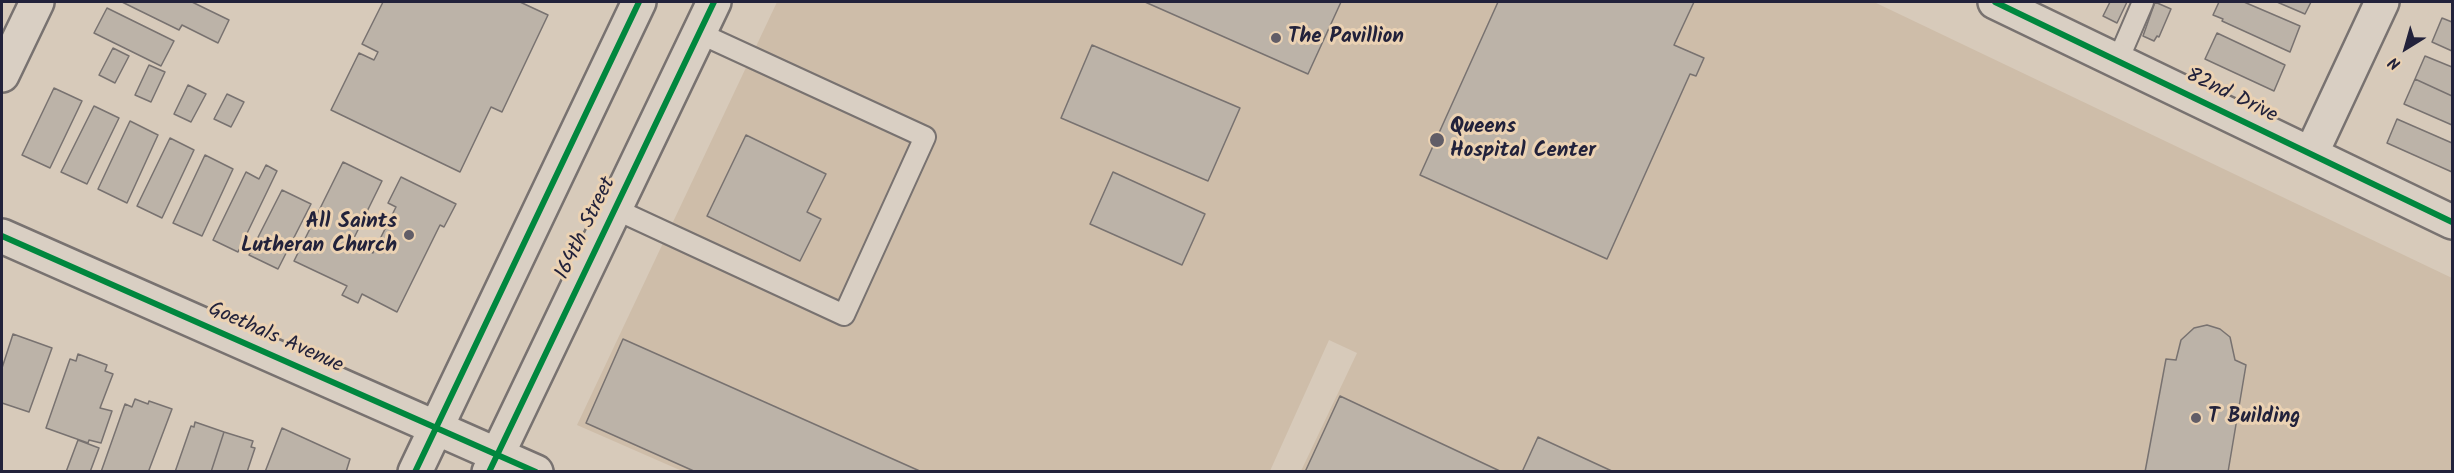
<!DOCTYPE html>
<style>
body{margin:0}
#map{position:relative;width:2454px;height:473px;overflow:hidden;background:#d7caba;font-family:Kalam,sans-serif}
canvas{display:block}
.frame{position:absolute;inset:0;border:3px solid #22223b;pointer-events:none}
.north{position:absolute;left:2376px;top:18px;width:60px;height:60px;-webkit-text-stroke:4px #ebd2b3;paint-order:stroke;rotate:217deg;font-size:16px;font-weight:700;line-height:24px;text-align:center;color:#22223b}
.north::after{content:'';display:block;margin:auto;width:21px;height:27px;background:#22223b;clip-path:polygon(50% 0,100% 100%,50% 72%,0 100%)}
</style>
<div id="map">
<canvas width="2454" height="473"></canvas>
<div class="frame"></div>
<div class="north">N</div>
</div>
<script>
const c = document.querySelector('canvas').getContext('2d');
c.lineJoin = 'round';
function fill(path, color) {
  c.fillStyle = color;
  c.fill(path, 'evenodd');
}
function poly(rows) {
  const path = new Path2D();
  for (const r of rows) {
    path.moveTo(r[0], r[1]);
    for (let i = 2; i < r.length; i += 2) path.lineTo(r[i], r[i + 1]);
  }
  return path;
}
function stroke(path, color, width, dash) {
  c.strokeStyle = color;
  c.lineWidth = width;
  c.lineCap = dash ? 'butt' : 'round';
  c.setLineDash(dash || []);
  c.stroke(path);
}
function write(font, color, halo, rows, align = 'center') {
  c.font = font + ' Kalam,sans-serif';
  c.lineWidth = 6;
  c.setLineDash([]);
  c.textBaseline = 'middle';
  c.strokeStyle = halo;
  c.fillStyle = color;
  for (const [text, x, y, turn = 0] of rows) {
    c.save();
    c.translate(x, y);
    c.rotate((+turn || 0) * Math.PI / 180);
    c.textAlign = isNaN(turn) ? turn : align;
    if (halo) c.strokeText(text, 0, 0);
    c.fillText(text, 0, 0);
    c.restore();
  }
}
const built = poly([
 [777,2,1874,2,2452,278,2452,471,1301,471,1357,353,1329,340,1270,471,682,471,577,425]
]);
const building = poly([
 [122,2,192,2,229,20,218,43,182,25,179,30,122,2],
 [383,2,520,2,548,15,502,112,491,107,460,172,331,110,359,53,374,60,378,52,362,44,383,2],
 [1145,2,1341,2,1308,74,1145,2],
 [1498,2,1694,2,1674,45,1704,58,1696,76,1690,74,1607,259,1420,175,1498,2],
 [2110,2,2127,2,2117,23,2103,16,2110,2],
 [2155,2,2171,9,2159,37,2157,36,2154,41,2143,36,2155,2],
 [2219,2,2244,2,2300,26,2290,52,2222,21,2223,19,2213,15,2219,2],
 [2277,2,2311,2,2305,14,2277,2],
 [107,8,174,41,161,66,94,33,107,8],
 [2442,18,2452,22,2452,51,2432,42,2442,18],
 [2217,33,2285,65,2274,91,2205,59,2217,33],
 [1092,45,1240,108,1208,181,1061,118,1092,45],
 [113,48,129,56,115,83,99,75,113,48],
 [2425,56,2452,67,2452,96,2415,79,2425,56],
 [149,65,165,72,151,102,135,95,149,65],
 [2415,79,2452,96,2452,125,2404,104,2415,79],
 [188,85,206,94,191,122,174,114,188,85],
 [54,88,82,101,50,168,22,155,54,88],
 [227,94,244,102,231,127,214,119,227,94],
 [94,106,119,118,87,184,61,172,94,106],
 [2397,119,2452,143,2452,172,2387,143,2397,119],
 [130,121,158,135,127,203,98,189,130,121],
 [746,135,826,174,807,212,821,219,800,261,707,216,746,135],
 [170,138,194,150,162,218,137,206,170,138],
 [205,155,233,169,202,236,173,223,205,155],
 [343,162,382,181,352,242,373,253,396,207,388,203,401,177,456,204,444,227,440,225,397,312,362,294,358,303,342,295,347,286,294,261,343,162],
 [266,165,277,171,238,252,213,240,246,172,259,179,266,165],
 [1113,172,1205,214,1182,265,1090,224,1113,172],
 [282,190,311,204,278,269,249,255,282,190],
 [2207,325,2220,329,2230,337,2235,360,2246,365,2228,472,2145,472,2166,359,2176,360,2181,340,2194,328,2207,325],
 [13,334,52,348,29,412,2,403,2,368,13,334],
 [623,339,922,472,696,472,586,423,623,339],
 [78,354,107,365,105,371,113,374,100,408,112,411,101,443,89,440,88,443,46,428,70,359,76,361,78,354],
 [1340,396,1502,472,1305,472,1340,396],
 [135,399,148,404,149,401,172,409,149,470,151,472,101,472,125,404,132,407,135,399],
 [195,422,224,432,211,472,175,472,191,426,194,427,195,422],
 [282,428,350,459,346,472,265,472,282,428],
 [224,432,253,441,251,447,255,448,247,472,211,472,224,432],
 [1538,437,1614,472,1522,472,1538,437],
 [78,440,99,448,90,472,66,472,78,440]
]);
const service = poly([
 [2118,60,2143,2],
 [615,209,844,315,925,137,699,33]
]);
const minor = poly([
 [1995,2,2452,222],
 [2,75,37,2],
 [2311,154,2382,2],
 [2,236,536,472]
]);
const tertiary = poly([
 [415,472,639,2],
 [489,472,714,2]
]);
const cycleway = poly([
 [1995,2,2452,222],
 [2,236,536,472],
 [415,472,639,2],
 [489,472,714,2]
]);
const markers = [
 [1276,38,6,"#615d67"],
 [1437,140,8,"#615d67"],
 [409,235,6,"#615d67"],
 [2196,418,6,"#615d67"]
];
const poiNames = [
 ["The Pavillion",1288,38],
 ["Queens",1450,128],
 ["Hospital Center",1450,152],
 ["All Saints",397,223,"right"],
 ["Lutheran Church",397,247,"right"],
 ["T Building",2208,418]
];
const streetNames = [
 ["82nd Drive",2231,97,26],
 ["164th Street",587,229,-64],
 ["Goethals Avenue",275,339,24]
];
fill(built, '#cebda9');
fill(building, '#bcb3a8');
stroke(building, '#787270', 1.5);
stroke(service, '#787270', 24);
stroke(minor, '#787270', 38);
stroke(tertiary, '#787270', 38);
stroke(service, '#d9cfc3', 20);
stroke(minor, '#d9cfc3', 33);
stroke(tertiary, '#d9cfc3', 33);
stroke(cycleway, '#00873e', 6);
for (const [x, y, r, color] of markers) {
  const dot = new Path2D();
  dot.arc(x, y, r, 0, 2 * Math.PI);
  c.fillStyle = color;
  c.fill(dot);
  stroke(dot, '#ebd2b3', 2);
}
write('bold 21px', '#22223b', '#ebd2b3', poiNames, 'left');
write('21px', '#22223b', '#ebd2b3', streetNames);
</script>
